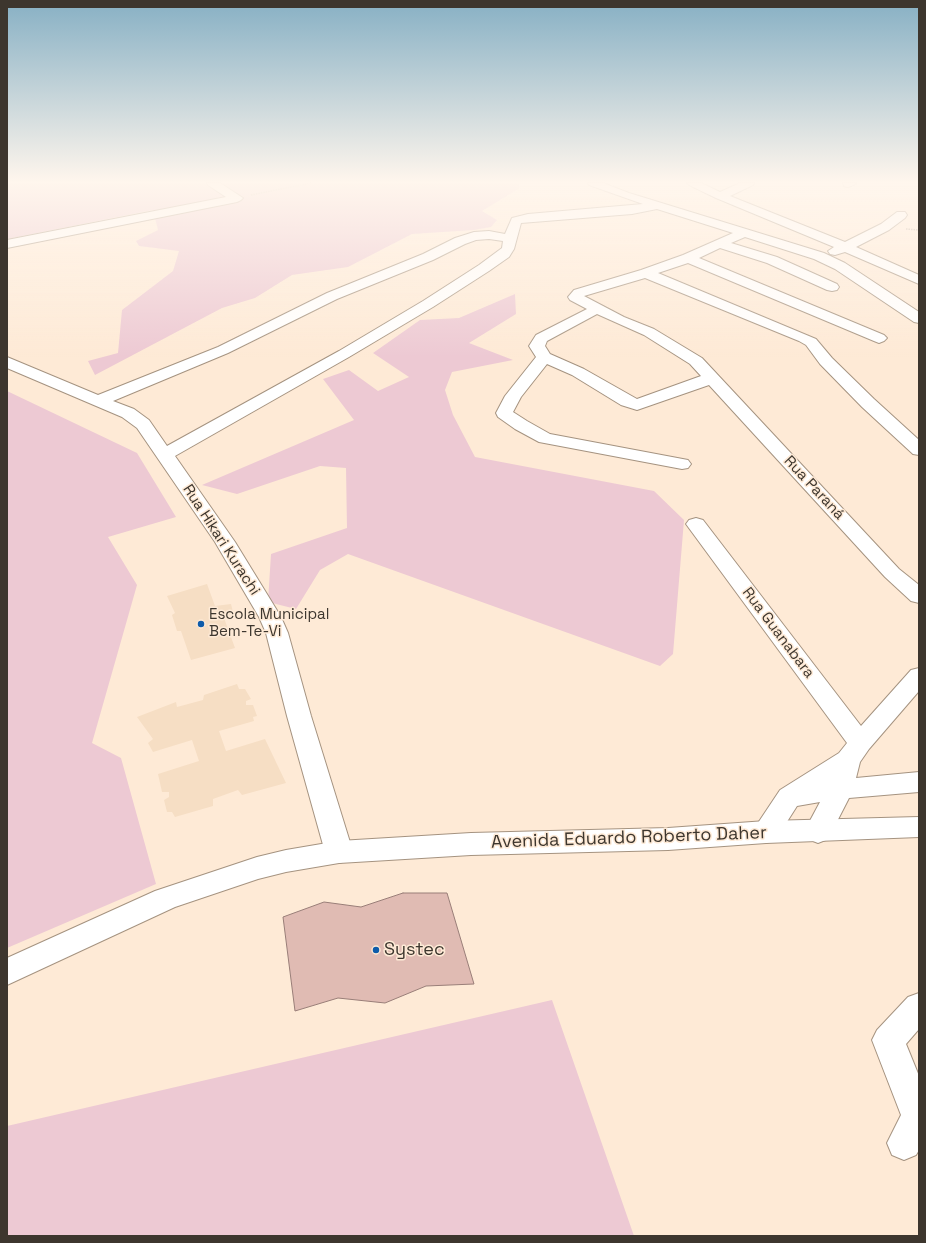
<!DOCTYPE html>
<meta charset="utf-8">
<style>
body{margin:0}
#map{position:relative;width:926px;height:1243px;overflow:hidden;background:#feead6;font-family:"Space Grotesk",sans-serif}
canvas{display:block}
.frame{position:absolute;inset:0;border:8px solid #3d362e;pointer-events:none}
</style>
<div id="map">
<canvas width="926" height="1243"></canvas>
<div class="frame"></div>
</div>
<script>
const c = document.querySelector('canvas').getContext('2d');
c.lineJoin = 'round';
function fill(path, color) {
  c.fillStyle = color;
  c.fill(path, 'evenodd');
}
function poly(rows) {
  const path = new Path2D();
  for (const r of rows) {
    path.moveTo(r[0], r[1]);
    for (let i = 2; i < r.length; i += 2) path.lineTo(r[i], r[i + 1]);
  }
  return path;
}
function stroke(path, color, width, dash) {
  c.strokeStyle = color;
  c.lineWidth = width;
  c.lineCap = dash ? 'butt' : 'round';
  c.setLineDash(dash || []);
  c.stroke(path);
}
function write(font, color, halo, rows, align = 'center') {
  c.font = font + ' "Space Grotesk",sans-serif';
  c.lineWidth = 3;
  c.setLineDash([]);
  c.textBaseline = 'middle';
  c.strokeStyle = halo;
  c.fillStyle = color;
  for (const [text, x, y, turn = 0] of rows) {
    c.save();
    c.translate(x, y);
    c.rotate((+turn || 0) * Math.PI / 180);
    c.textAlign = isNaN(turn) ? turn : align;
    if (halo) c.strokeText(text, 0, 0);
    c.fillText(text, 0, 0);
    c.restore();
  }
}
const built = poly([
 [207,584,215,606,231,604,233,612,224,618,235,648,191,660,181,631,177,631,172,615,175,613,167,596],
 [237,684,239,689,245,689,251,699,246,701,246,705,253,705,257,716,253,717,254,721,219,731,226,751,265,739,286,783,242,795,238,790,213,799,213,806,175,817,172,812,167,812,164,800,169,797,169,792,162,792,158,774,199,761,192,740,153,752,148,743,153,739,137,717,176,702,177,707,203,700,204,695]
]);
const green = poly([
 [7,183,518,183,520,188,482,211,497,220,491,227,474,230,412,234,348,267,292,275,255,298,222,308,95,375,88,361,118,353,122,310,173,271,179,251,139,246,136,241,158,230,153,210,7,239],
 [515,294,516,314,469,343,513,360,452,372,445,390,453,415,475,457,654,491,684,520,673,654,660,666,348,554,320,570,296,609,268,602,271,554,347,528,346,468,320,466,237,494,202,485,354,420,323,379,349,370,378,391,409,377,373,353,420,320,459,318],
 [7,391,137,453,176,517,108,537,137,585,92,743,121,758,156,884,7,948],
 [552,1000,634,1236,7,1236,7,1126]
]);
const building = poly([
 [403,893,447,893,474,984,426,986,385,1003,338,998,295,1011,283,917,324,902,361,907,403,893]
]);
const path = poly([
 [251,195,311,183],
 [906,229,919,230]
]);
const minor = poly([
 [207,183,220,183,243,198,241,200,237,202,7,248,7,240,226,197,208,185,207,183],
 [588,183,603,183,629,193,824,253,845,263,919,312,919,323,914,322,835,269,814,259,745,237,731,243,777,257,837,284,839,287,837,290,832,291,827,290,767,263,720,248,699,258,884,335,887,338,884,341,879,343,874,341,688,263,658,273,816,339,832,358,874,399,919,440,919,455,913,454,862,407,820,364,806,345,799,341,645,278,584,296,624,317,654,329,702,358,899,569,919,585,919,603,911,601,885,577,709,385,637,410,621,405,572,375,547,364,521,397,513,412,527,421,550,434,688,460,691,464,688,468,682,469,539,442,515,429,498,417,496,413,505,396,536,357,529,346,536,335,587,309,570,300,568,297,574,290,641,270,683,255,733,233,657,209,632,214,521,223,514,249,509,257,489,271,433,307,349,357,175,456,235,542,281,617,288,633,311,716,353,852,349,860,339,863,329,860,325,852,287,716,266,633,259,617,215,542,137,428,122,417,7,368,7,357,98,395,218,347,327,293,423,254,455,238,474,232,489,231,505,234,512,218,528,214,643,204,589,185,588,183],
 [489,239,503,241,502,248,479,265,423,301,339,351,167,446,149,420,134,409,113,401,228,353,337,299,433,260,465,244,476,240,489,239],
 [597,314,644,335,690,364,701,376,637,399,584,369,550,354,545,346,547,341,597,314],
 [687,183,701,183,720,192,740,183,754,183,753,185,730,196,845,242,881,224,897,212,905,212,907,215,905,218,889,230,856,247,919,275,919,284,845,252,835,255,830,254,828,251,834,247,716,198,689,185,687,183],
 [843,183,856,183,854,185,848,187,844,186,843,183],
 [696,518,703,520,861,726,911,670,919,668,919,691,869,749,860,762,856,778,919,772,919,792,849,798,828,839,818,843,808,839,804,832,820,802,797,806,776,839,766,843,756,839,752,832,780,790,839,753,847,743,686,524,689,520,696,518],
 [919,993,919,1029,906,1044,919,1076,919,1150,916,1155,904,1160,892,1155,887,1143,901,1115,872,1040,877,1030,908,997,919,993]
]);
const major = poly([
 [919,817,919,837,766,843,668,850,471,855,339,863,286,872,258,879,175,907,7,985,7,958,155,891,257,857,286,850,339,841,471,833,668,828,766,821,919,817]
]);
const markers = [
 [201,624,4,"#0d5baa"],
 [376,950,4,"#0d5baa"]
];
const streetNames = [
 ["Rua Paraná",814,488,47],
 ["Rua Hikari Kurachi",221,540,57],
 ["Rua Guanabara",778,633,53]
];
const poiNames = [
 ["Escola Municipal",209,615],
 ["Bem-Te-Vi",209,632]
];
const nearStreetnames = [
 ["Avenida Eduardo Roberto Daher",629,838,-2]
];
const nearPoinames = [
 ["Systec",384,950]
];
fill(built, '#f6dec4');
fill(green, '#edc9d3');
fill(building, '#e0bbb3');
stroke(building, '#997e78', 1);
stroke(minor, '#a59380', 2);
stroke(major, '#a59380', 2);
stroke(path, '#bdad9d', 1.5, [1.5, 1]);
fill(minor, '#fff');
fill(major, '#fff');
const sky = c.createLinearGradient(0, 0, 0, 357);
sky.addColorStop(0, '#87b0c4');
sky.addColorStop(0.51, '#fff6ed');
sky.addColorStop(1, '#fff6ed00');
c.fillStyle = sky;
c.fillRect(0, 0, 926, 357);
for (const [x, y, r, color] of markers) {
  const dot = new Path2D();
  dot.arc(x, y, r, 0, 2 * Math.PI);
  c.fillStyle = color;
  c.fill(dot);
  stroke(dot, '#feead6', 1.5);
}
write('15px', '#3d362e', '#feead6', streetNames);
write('15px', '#3d362e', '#feead6', poiNames, 'left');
write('18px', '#3d362e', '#feead6', nearStreetnames);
write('18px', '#3d362e', '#feead6', nearPoinames, 'left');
</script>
